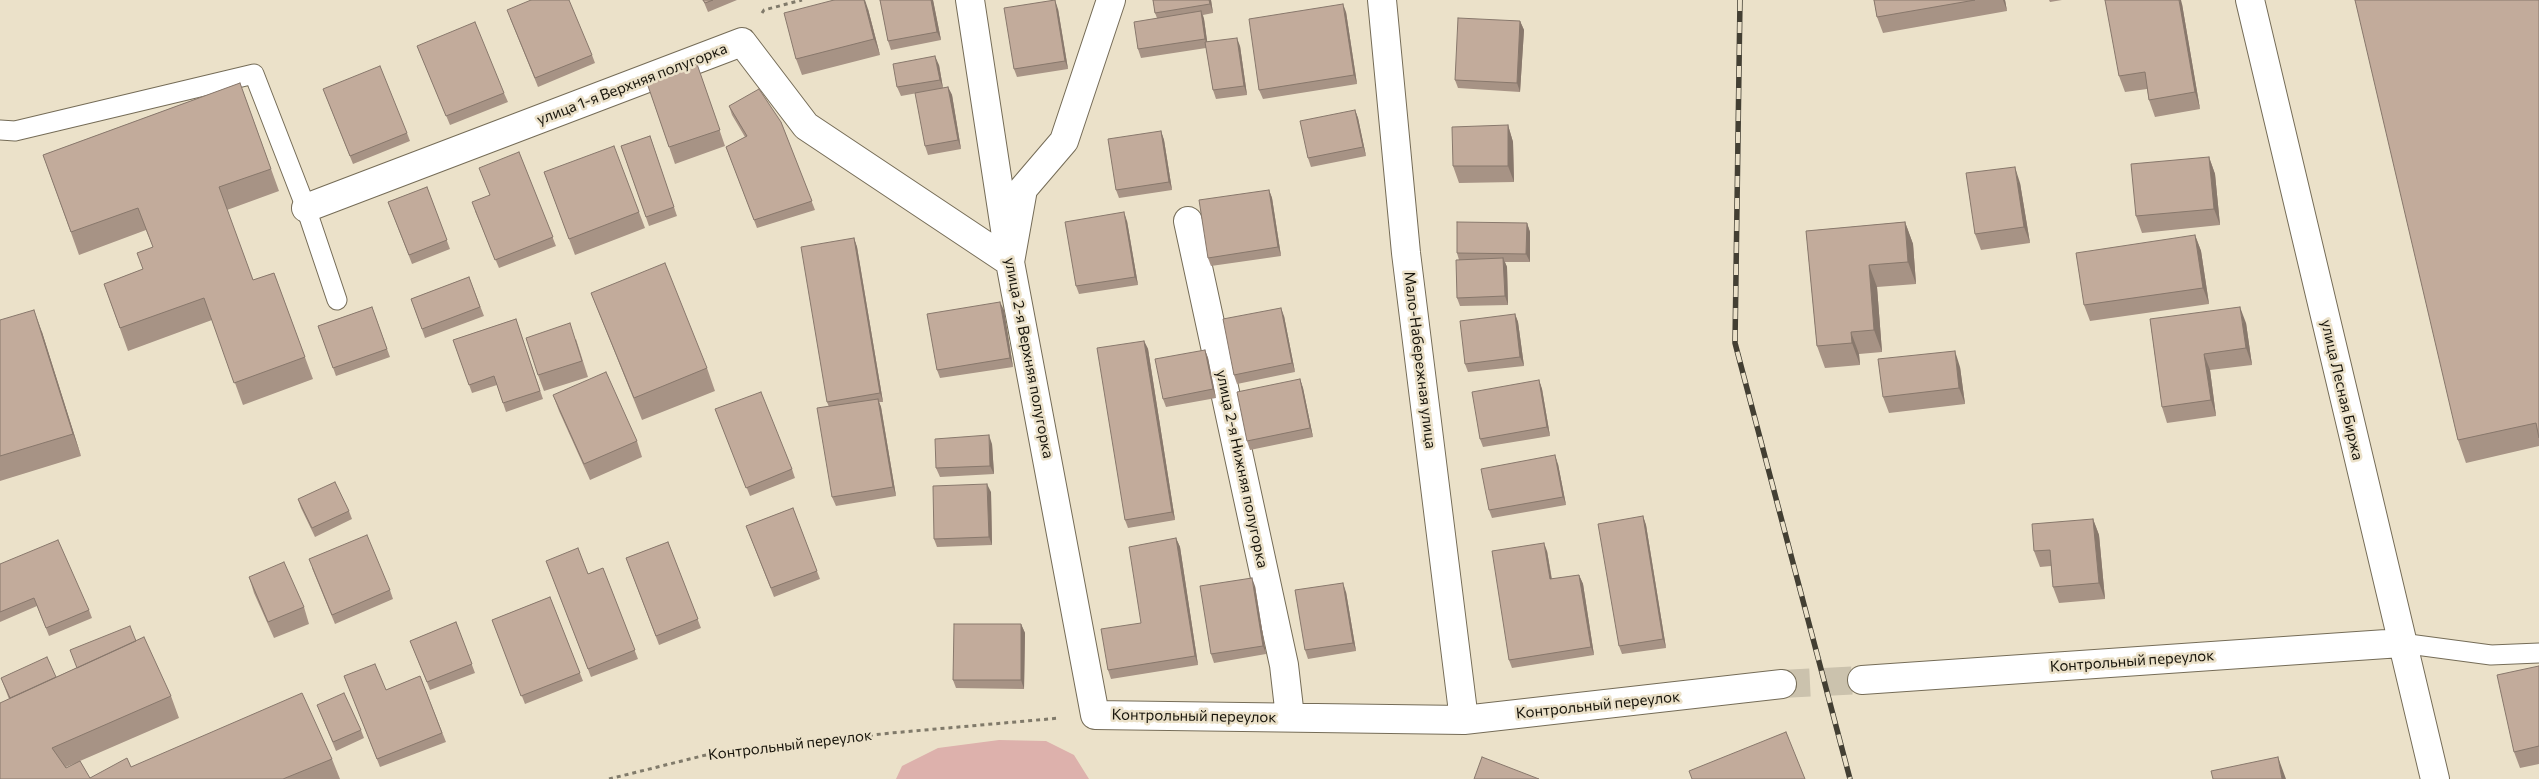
<!DOCTYPE html>
<meta charset="utf-8">
<style>
body{margin:0}
canvas{display:block;background:#ebe1c9}
</style>
<canvas width="2539" height="779"></canvas>
<script>
const c = document.querySelector('canvas').getContext('2d');
c.lineJoin = 'round';
function fill(path, color) {
  c.fillStyle = color;
  c.fill(path, 'evenodd');
}
function poly(rows) {
  const path = new Path2D();
  for (const r of rows) {
    path.moveTo(r[0], r[1]);
    for (let i = 2; i < r.length; i += 2) path.lineTo(r[i], r[i + 1]);
  }
  return path;
}
function stroke(path, color, width, dash) {
  c.strokeStyle = color;
  c.lineWidth = width;
  c.lineCap = dash ? 'butt' : 'round';
  c.setLineDash(dash || []);
  c.stroke(path);
}
function write(font, color, halo, rows, align = 'center') {
  c.font = font + ' Commissioner,sans-serif';
  c.lineWidth = 5;
  c.setLineDash([]);
  c.textBaseline = 'middle';
  c.strokeStyle = halo;
  c.fillStyle = color;
  for (const [text, x, y, turn = 0] of rows) {
    c.save();
    c.translate(x, y);
    c.rotate((+turn || 0) * Math.PI / 180);
    c.textAlign = isNaN(turn) ? turn : align;
    if (halo) c.strokeText(text, 0, 0);
    c.fillText(text, 0, 0);
    c.restore();
  }
}
const green = poly([
 [999,740,1046,741,1074,755,1089,779,896,779,902,766,938,748]
]);
const streetTunnel = poly([
 [1782,684,1862,680]
]);
const path = poly([
 [762,13,764,10,802,0],
 [609,779,718,752,891,733,1060,718]
]);
const lane = poly([
 [0,130,15,131,254,74,306,208,337,300],
 [2401,643,2491,655,2539,653]
]);
const street = poly([
 [970,0,1010,262,1095,715,1464,720,1782,684],
 [1382,0,1406,253,1464,720],
 [2250,0,2435,779],
 [306,208,742,42,806,126,1010,262,1023,189,1064,141,1111,0],
 [1188,221,1284,665,1290,717],
 [1862,680,2401,643]
]);
const rail = poly([
 [1740,0,1735,343,1850,779]
]);
const wall = poly([
 [703,0,737,0,708,12],
 [880,0,933,0,941,40,891,50,888,41],
 [1153,0,1211,0,1213,13,1203,15,1204,19,1207,42,1240,46,1247,95,1216,99,1213,90,1206,48,1141,58,1138,49,1157,18,1155,13],
 [1874,0,2005,0,2007,11,1883,33,1877,17],
 [2049,0,2062,0,2050,2],
 [2539,0,2539,446,2466,463,2458,440],
 [2182,4,2200,109,2155,117,2149,100,2147,89,2125,92,2119,76],
 [868,9,880,55,802,75,796,59],
 [1058,9,1068,69,1017,77,1014,69],
 [1346,12,1357,84,1263,99,1259,90],
 [510,18,592,55,595,63,538,87],
 [1520,21,1524,30,1520,92,1458,88,1455,80],
 [417,46,504,93,508,102,450,125],
 [697,64,725,146,675,164,646,80],
 [939,65,943,88,948,87,952,95,961,149,928,155,925,146,934,90,901,96,897,87],
 [240,83,279,191,227,210,253,280,274,273,313,379,243,405,212,320,128,351,104,284,143,269,153,247,146,230,79,255,43,155],
 [323,89,407,133,410,141,353,164],
 [729,106,781,122,815,210,757,228,726,147,745,137,732,115],
 [1355,110,1358,118,1366,156,1311,167,1308,158],
 [1508,125,1513,142,1514,182,1459,183,1453,166],
 [1161,131,1164,140,1172,190,1119,198,1116,190],
 [650,136,677,216,649,226,621,146],
 [519,152,556,246,499,268,475,211,490,195],
 [2209,157,2215,174,2220,225,2142,233,2136,216],
 [544,172,639,212,645,228,575,255],
 [2020,183,2030,243,1981,250,1975,234],
 [427,187,450,249,412,264,388,202],
 [1269,190,1272,198,1281,256,1211,266,1208,258],
 [1127,221,1138,285,1079,294,1076,286],
 [1905,222,1913,244,1916,284,1877,287,1882,352,1859,354,1860,365,1825,368,1817,346,1806,231],
 [1527,223,1530,232,1530,262,1505,262,1507,267,1508,305,1460,306,1457,298,1459,260,1457,253],
 [2195,235,2201,251,2209,304,2090,321,2084,305],
 [854,238,857,247,883,402,879,402,881,407,896,496,836,506,832,497,829,407,827,402],
 [469,277,484,316,425,338,411,299],
 [591,293,707,368,715,391,642,420],
 [372,307,390,357,336,376,318,326],
 [1004,310,1013,367,940,378,937,370],
 [1515,314,1518,322,1524,366,1468,372,1465,364],
 [1284,316,1295,372,1237,384,1234,375],
 [516,319,543,399,506,412,497,385,472,393,453,340],
 [2150,319,2246,323,2252,365,2210,370,2216,416,2167,423,2162,407],
 [0,320,42,332,81,456,0,481],
 [576,339,588,377,544,391,538,375],
 [1144,341,1148,349,1175,520,1128,528,1125,520],
 [1205,350,1208,358,1216,398,1166,407,1163,399],
 [1960,367,1965,404,1889,413,1883,397],
 [1300,379,1303,388,1313,437,1250,450,1247,441],
 [1539,380,1542,389,1550,436,1483,447,1480,439],
 [553,395,637,441,642,457,590,480,559,411],
 [715,409,792,469,795,478,750,496],
 [992,444,994,474,940,477,936,468],
 [1558,464,1566,505,1492,518,1489,510],
 [991,492,992,545,937,547,934,539],
 [298,499,349,511,352,519,315,537,301,508],
 [793,508,820,579,774,597,746,526],
 [1643,516,1646,525,1666,648,1622,654,1619,646],
 [2093,519,2099,535,2105,599,2059,603,2053,587,2051,566,2040,567,2034,551],
 [1176,538,1180,547,1198,665,1111,679,1108,670,1141,623],
 [668,542,701,628,659,645,626,558],
 [1547,551,1552,579,1579,575,1583,584,1594,655,1512,668,1509,660],
 [546,561,588,574,603,568,638,659,591,677],
 [0,564,89,610,92,618,49,636,37,606,0,622],
 [312,568,390,590,393,599,335,624],
 [249,577,304,607,309,624,274,638,254,593],
 [1255,586,1266,654,1214,663,1211,654],
 [1346,592,1356,651,1308,659,1305,650],
 [550,597,583,681,525,704,492,620],
 [456,622,475,673,430,690,410,641],
 [1021,624,1025,633,1024,689,956,688,953,680],
 [136,641,171,696,179,718,80,761,90,778,131,767,332,759,340,779,0,779,9,699,1,678,56,677],
 [78,762,66,768,66,767],
 [2539,666,2539,764,2520,768,2514,752],
 [344,676,386,690,420,676,446,742,380,767],
 [317,705,361,730,364,738,336,751]
]);
const shadedWall = poly([
 [864,0,865,0,868,9,880,55,874,39],
 [931,0,933,0,941,40,937,32],
 [1055,0,1058,9,1068,69,1065,61],
 [1209,0,1211,0,1213,13,1210,4],
 [2003,0,2005,0,2007,11],
 [2179,0,2181,0,2182,4,2200,109,2195,92],
 [1343,4,1346,12,1357,84,1354,75],
 [1201,11,1204,19,1208,47,1205,39],
 [1520,21,1524,30,1520,92,1517,83],
 [1237,38,1240,46,1247,95,1244,86],
 [935,56,939,65,943,88,940,80],
 [948,87,952,95,961,149,958,140],
 [1355,110,1358,118,1366,156,1363,147],
 [1508,125,1513,142,1514,182,1508,166],
 [1161,131,1164,140,1172,190,1169,182],
 [2209,157,2215,174,2220,225,2214,209],
 [2015,167,2020,183,2030,243,2024,227],
 [1269,190,1272,198,1281,256,1278,247],
 [1124,212,1127,221,1138,285,1135,277],
 [1905,222,1913,244,1916,284,1908,262],
 [1527,223,1530,232,1530,262,1526,254],
 [2195,235,2201,251,2209,304,2203,288],
 [854,238,857,247,883,402,880,393],
 [1503,258,1507,267,1508,305,1505,296],
 [1869,265,1877,287,1882,352,1874,330],
 [1000,302,1004,310,1013,367,1010,358],
 [2240,307,2246,323,2252,365,2246,348],
 [1281,308,1284,316,1295,372,1292,363],
 [34,310,42,332,81,456,73,434],
 [1515,314,1518,322,1524,366,1520,357],
 [1851,332,1859,354,1860,365,1852,343],
 [1144,341,1148,349,1175,520,1172,512],
 [1205,350,1208,358,1216,398,1213,389],
 [1955,351,1960,367,1965,404,1959,388],
 [2204,354,2210,370,2216,416,2211,400],
 [1300,379,1303,388,1313,437,1310,428],
 [1539,380,1542,389,1550,436,1547,427],
 [878,399,881,407,896,496,893,487],
 [989,435,992,444,994,474,990,466],
 [1555,455,1558,464,1566,505,1563,497],
 [987,484,991,492,992,545,989,537],
 [1643,516,1646,525,1666,648,1663,639],
 [2093,519,2099,535,2105,599,2099,583],
 [1176,538,1180,547,1198,665,1195,656],
 [1544,543,1547,551,1553,588,1550,579],
 [1579,575,1583,584,1594,655,1591,647],
 [1252,578,1255,586,1266,654,1263,646],
 [1343,583,1346,592,1356,651,1353,643],
 [1021,624,1025,633,1024,689,1021,680],
 [2278,757,2286,779,2282,779]
]);
const building = poly([
 [531,0,569,0,592,55,535,78,507,10,531,0],
 [703,0,713,0,705,3,703,0],
 [834,0,864,0,874,39,796,59,784,13,834,0],
 [880,0,931,0,937,32,888,41,880,0],
 [1055,0,1065,61,1014,69,1004,8,1055,0],
 [1153,0,1209,0,1210,4,1155,13,1153,0],
 [1874,0,1975,0,1877,17,1874,0],
 [2105,0,2179,0,2195,92,2149,100,2145,72,2119,76,2105,0],
 [2355,0,2539,0,2539,438,2536,423,2458,440,2355,0],
 [1343,4,1354,75,1259,90,1249,19,1343,4],
 [1201,11,1205,39,1138,49,1134,22,1201,11],
 [1458,18,1520,21,1517,83,1455,80,1458,18],
 [475,22,504,93,446,116,417,46,475,22],
 [1237,38,1244,86,1213,90,1205,42,1237,38],
 [935,56,940,80,897,87,893,64,935,56],
 [697,64,720,130,669,147,646,80,697,64],
 [380,66,407,133,350,156,323,89,380,66],
 [240,83,271,169,219,187,253,280,274,273,305,357,234,383,204,298,120,328,104,284,143,269,137,253,153,247,138,208,71,232,43,155,240,83],
 [948,87,958,140,925,146,915,93,948,87],
 [759,89,781,122,812,201,754,220,726,147,747,136,729,106,759,89],
 [1355,110,1363,147,1308,158,1300,121,1355,110],
 [1508,125,1508,166,1453,166,1452,127,1508,125],
 [1161,131,1169,182,1116,190,1108,139,1161,131],
 [650,136,674,207,646,217,621,146,650,136],
 [614,146,639,212,569,239,544,172,614,146],
 [519,152,553,237,495,260,472,202,490,195,479,168,519,152],
 [2209,157,2214,209,2136,216,2131,164,2209,157],
 [2015,167,2024,227,1975,234,1966,173,2015,167],
 [427,187,447,240,409,255,388,202,427,187],
 [1269,190,1278,247,1208,258,1199,200,1269,190],
 [1124,212,1135,277,1076,286,1065,222,1124,212],
 [1457,222,1527,223,1526,254,1457,253,1457,222],
 [1905,222,1908,262,1869,265,1874,330,1851,332,1852,343,1817,346,1806,231,1905,222],
 [2195,235,2203,288,2084,305,2076,253,2195,235],
 [854,238,880,393,827,402,801,247,854,238],
 [1503,258,1505,296,1457,298,1456,260,1503,258],
 [665,263,707,368,634,398,591,293,665,263],
 [469,277,480,307,422,329,411,299,469,277],
 [1000,302,1010,358,937,370,927,314,1000,302],
 [372,307,387,349,333,368,318,326,372,307],
 [2240,307,2246,348,2204,354,2211,400,2162,407,2150,319,2240,307],
 [1281,308,1292,363,1234,375,1223,319,1281,308],
 [34,310,73,434,0,456,0,320,34,310],
 [1515,314,1520,357,1465,364,1460,321,1515,314],
 [516,319,540,391,503,403,494,376,469,385,453,340,516,319],
 [570,323,582,361,538,375,526,338,570,323],
 [1144,341,1172,512,1125,520,1097,348,1144,341],
 [1205,350,1213,389,1163,399,1155,359,1205,350],
 [1955,351,1959,388,1883,397,1878,359,1955,351],
 [606,372,637,441,584,464,553,395,606,372],
 [1300,379,1310,428,1247,441,1237,392,1300,379],
 [1539,380,1547,427,1480,439,1472,392,1539,380],
 [761,392,792,469,746,488,715,409,761,392],
 [878,399,893,487,832,497,817,408,878,399],
 [989,435,990,466,936,468,935,439,989,435],
 [1555,455,1563,497,1489,510,1481,469,1555,455],
 [335,482,349,511,312,528,298,499,335,482],
 [987,484,989,537,934,539,933,486,987,484],
 [793,508,817,571,771,588,746,526,793,508],
 [1643,516,1663,639,1619,646,1598,524,1643,516],
 [2093,519,2099,583,2053,587,2050,550,2034,551,2032,524,2093,519],
 [367,535,390,590,332,615,309,559,367,535],
 [1176,538,1195,656,1108,670,1101,629,1141,623,1129,547,1176,538],
 [58,540,89,610,46,628,34,598,0,612,0,564,58,540],
 [668,542,698,619,656,636,626,558,668,542],
 [1544,543,1550,579,1579,575,1591,647,1509,660,1492,551,1544,543],
 [578,548,588,574,603,568,635,650,588,669,546,561,578,548],
 [284,562,304,607,268,622,249,577,284,562],
 [1252,578,1263,646,1211,654,1200,586,1252,578],
 [1343,583,1353,643,1305,650,1295,590,1343,583],
 [550,597,580,673,521,696,492,620,550,597],
 [456,622,472,664,427,682,410,641,456,622],
 [954,624,1021,624,1021,680,953,680,954,624],
 [130,626,136,641,77,668,70,650,130,626],
 [144,637,171,696,52,748,66,768,80,761,90,778,127,758,131,767,302,693,332,759,283,779,0,779,0,703,144,637],
 [47,657,56,677,10,698,1,678,47,657],
 [375,664,386,690,420,676,442,733,377,759,344,676,375,664],
 [2539,666,2539,746,2514,752,2497,675,2539,666],
 [344,693,361,730,333,742,317,705,344,693],
 [1786,732,1805,779,1692,779,1689,771,1786,732],
 [1482,757,1539,779,1474,779,1482,757],
 [2278,757,2282,779,2213,779,2211,771,2278,757]
]);
const streetNames = [
 ["улица 1-я Верхняя полугорка",632,84,-21],
 ["улица 2-я Верхняя полугорка",1029,358,79],
 ["Мало-Набережная улица",1420,360,83],
 ["улица Лесная Биржа",2342,390,77],
 ["улица 2-я Нижняя полугорка",1242,469,78],
 ["Контрольный переулок",2132,661,-4],
 ["Контрольный переулок",1598,705,-6],
 ["Контрольный переулок",1194,716,1],
 ["Контрольный переулок",790,745,-7]
];
fill(green, '#ddb1ac');
stroke(streetTunnel, '#cbc2ad', 28, [28, 14]);
stroke(lane, '#756c57', 21);
stroke(street, '#756c57', 30);
stroke(path, '#807a6a', 3, [4, 4]);
stroke(lane, '#fff', 19);
stroke(street, '#fff', 28);
stroke(rail, '#433f33', 5.5);
stroke(rail, '#ebe1c9', 4, [11]);
fill(wall, '#a79385');
fill(shadedWall, '#88786c');
fill(building, '#c2ab9b');
stroke(building, '#88786c', 1);
write('15px', '#18150c', '#ebe1c9', streetNames);
</script>
